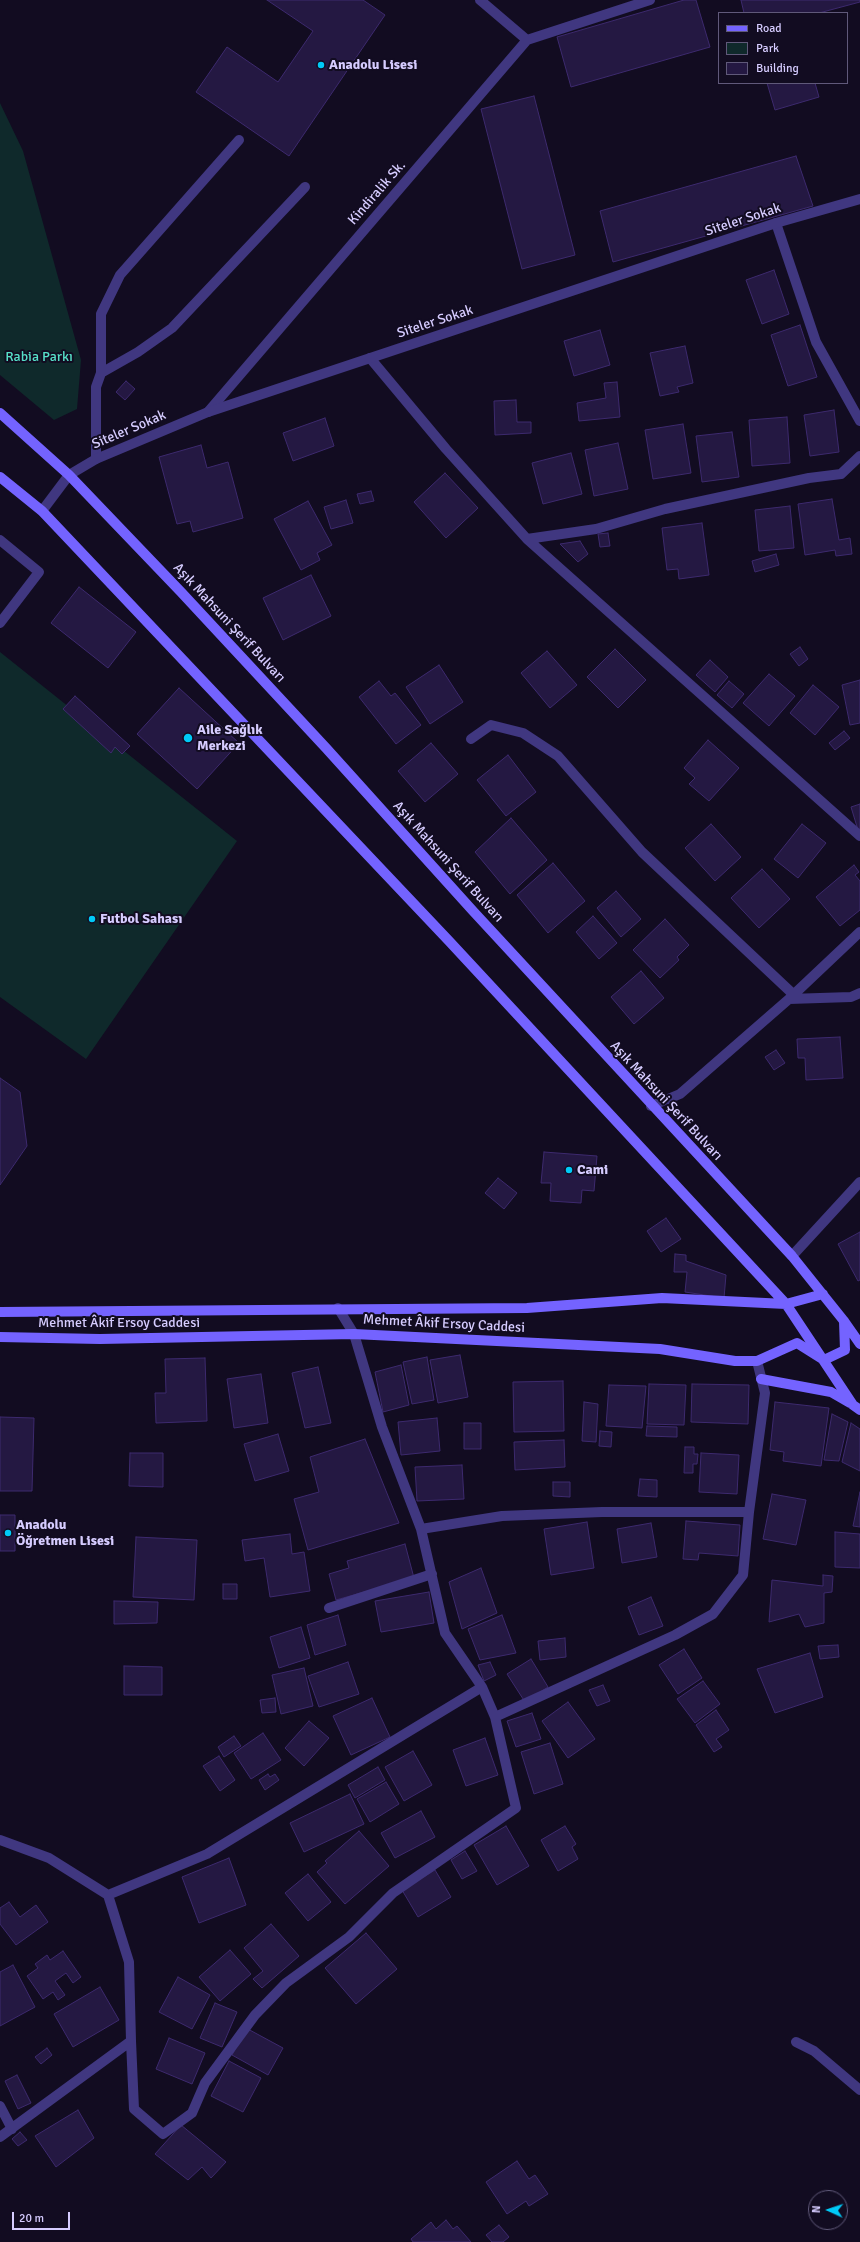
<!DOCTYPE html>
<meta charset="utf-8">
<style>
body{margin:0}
#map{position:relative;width:860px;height:2242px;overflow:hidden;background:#120c21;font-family:Signika,sans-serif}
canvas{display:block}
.legend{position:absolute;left:718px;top:12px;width:130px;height:72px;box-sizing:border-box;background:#120c21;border:1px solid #60597a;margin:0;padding:5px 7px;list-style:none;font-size:12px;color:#d6ccff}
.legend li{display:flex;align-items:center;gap:8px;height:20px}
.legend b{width:20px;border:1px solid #60597a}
.north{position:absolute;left:808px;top:2190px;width:40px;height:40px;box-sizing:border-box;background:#120c21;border:1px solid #60597a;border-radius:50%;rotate:273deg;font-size:11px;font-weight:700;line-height:16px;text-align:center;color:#d6ccff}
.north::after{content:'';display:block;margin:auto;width:14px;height:18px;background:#00caf7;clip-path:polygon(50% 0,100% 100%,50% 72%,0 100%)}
.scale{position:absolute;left:12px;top:2212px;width:58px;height:18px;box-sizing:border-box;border:2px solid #d6ccff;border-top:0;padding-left:5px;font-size:12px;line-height:14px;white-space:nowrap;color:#d6ccff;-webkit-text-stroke:3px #120c21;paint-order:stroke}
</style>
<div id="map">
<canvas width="860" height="2242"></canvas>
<ul class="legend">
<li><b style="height:5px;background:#7463ff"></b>Road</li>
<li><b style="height:11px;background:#0f292b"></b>Park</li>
<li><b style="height:11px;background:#241842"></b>Building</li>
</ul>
<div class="north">N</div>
<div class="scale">20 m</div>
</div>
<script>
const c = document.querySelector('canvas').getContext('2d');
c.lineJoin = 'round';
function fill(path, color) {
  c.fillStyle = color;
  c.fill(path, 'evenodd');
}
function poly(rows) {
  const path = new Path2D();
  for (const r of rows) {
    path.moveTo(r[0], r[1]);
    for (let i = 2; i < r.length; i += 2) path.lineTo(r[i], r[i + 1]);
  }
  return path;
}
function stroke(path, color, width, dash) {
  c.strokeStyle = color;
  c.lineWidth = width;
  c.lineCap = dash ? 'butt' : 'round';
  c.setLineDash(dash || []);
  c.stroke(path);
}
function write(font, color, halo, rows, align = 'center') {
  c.font = font + ' Signika,sans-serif';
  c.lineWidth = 4;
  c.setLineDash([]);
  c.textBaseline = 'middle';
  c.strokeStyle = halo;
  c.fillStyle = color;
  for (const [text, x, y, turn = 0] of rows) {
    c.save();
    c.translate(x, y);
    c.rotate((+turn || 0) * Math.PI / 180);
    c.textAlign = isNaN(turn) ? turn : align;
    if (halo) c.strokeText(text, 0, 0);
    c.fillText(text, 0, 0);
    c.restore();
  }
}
const green = poly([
 [0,103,23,151,81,360,77,409,54,420,0,375],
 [0,652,237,841,86,1059,0,997]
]);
const building = poly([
 [267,0,363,0,385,15,289,156,196,92,227,47,278,82,313,31,267,0],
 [684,0,696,0,710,47,571,87,557,37,684,0],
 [741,0,860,0,860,2,819,13,744,13,741,0],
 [767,83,815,83,819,97,775,110,767,83],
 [534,96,575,255,522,269,481,109,534,96],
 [796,156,813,206,613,262,600,211,796,156],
 [774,270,789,314,762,324,746,280,774,270],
 [800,325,817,377,788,386,771,335,800,325],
 [600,330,610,365,574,376,564,341,600,330],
 [685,346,693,383,677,387,679,392,660,396,650,353,685,346],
 [126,381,135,389,125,400,116,392,126,381],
 [617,382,620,417,579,421,577,403,606,398,604,383,617,382],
 [516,400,517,422,531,422,531,433,495,435,494,401,516,400],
 [834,410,839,452,810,456,804,415,834,410],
 [787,417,790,463,752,466,749,420,787,417],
 [325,418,334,446,293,461,283,433,325,418],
 [683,424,691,473,653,479,645,430,683,424],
 [732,432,739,477,702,482,696,436,732,432],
 [618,443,628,489,594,496,585,450,618,443],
 [201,445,207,468,228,462,243,518,193,532,190,521,177,524,159,457,201,445],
 [571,453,582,494,543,504,532,463,571,453],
 [445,473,478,508,446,538,414,502,445,473],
 [371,491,374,501,360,504,357,494,371,491],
 [832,499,839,540,850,538,852,554,836,556,835,550,805,555,798,504,832,499],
 [346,500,353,523,331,529,324,507,346,500],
 [308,501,332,545,317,553,320,560,301,570,274,519,308,501],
 [790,506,794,548,759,551,755,510,790,506],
 [702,523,709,575,679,579,678,569,667,570,662,528,702,523],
 [608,533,610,546,600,547,598,534,608,533],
 [580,541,588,554,578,562,560,544,580,541],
 [776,554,779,565,755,572,752,561,776,554],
 [311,575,331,616,283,640,263,598,311,575],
 [79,587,136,632,108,668,51,623,79,587],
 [800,647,808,659,799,666,790,654,800,647],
 [615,649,646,680,618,708,587,677,615,649],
 [547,651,577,685,550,708,521,673,547,651],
 [710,660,728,677,715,692,696,675,710,660],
 [439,665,463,702,430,724,406,687,439,665],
 [769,674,795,696,769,726,743,703,769,674],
 [860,680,860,723,850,725,842,685,860,680],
 [379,681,391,696,395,693,421,725,396,744,359,697,379,681],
 [729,681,744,694,732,708,717,695,729,681],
 [813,685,839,707,815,735,790,713,813,685],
 [179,688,239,743,197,789,137,734,179,688],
 [75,696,130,746,122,754,115,747,111,753,63,709,75,696],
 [844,731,850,738,835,750,829,743,844,731],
 [708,740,739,768,709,801,689,784,695,778,684,768,708,740],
 [431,743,458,774,425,802,398,771,431,743],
 [508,755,536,792,506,816,477,780,508,755],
 [860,804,860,829,858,830,851,807,860,804],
 [511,818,547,860,510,894,475,852,511,818],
 [711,824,741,857,715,881,685,848,711,824],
 [802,824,826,843,798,878,774,859,802,824],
 [553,863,585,901,548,933,517,895,553,863],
 [854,865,859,872,855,875,860,881,860,910,840,926,816,897,854,865],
 [762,869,790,899,759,928,731,898,762,869],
 [616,891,641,919,621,937,597,908,616,891],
 [593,916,617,943,599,959,576,932,593,916],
 [665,919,689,945,677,957,679,960,660,978,633,950,665,919],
 [641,971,664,998,634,1024,611,997,641,971],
 [840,1037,843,1078,806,1080,805,1058,798,1058,797,1039,840,1037],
 [776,1050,785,1063,774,1070,765,1057,776,1050],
 [0,1078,20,1092,27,1146,0,1185,0,1078],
 [544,1152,597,1156,594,1191,582,1190,581,1203,550,1201,551,1183,541,1183,544,1152],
 [498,1178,517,1193,504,1209,485,1193,498,1178],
 [666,1218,681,1239,661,1252,647,1231,666,1218],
 [860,1232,860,1280,858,1281,838,1244,860,1232],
 [675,1254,686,1255,686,1261,726,1275,724,1298,685,1292,687,1272,674,1272,675,1254],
 [460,1355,468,1397,438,1403,430,1360,460,1355],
 [427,1357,434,1400,412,1404,403,1362,427,1357],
 [205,1358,207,1421,156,1423,155,1393,166,1393,165,1359,205,1358],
 [401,1365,409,1405,383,1412,375,1372,401,1365],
 [318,1367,331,1423,305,1428,292,1373,318,1367],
 [261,1374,268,1423,234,1428,227,1379,261,1374],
 [563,1381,564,1431,514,1432,513,1382,563,1381],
 [649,1384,686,1385,684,1425,647,1424,649,1384],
 [692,1384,749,1385,748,1424,691,1422,692,1384],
 [609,1385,646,1386,642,1428,606,1426,609,1385],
 [584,1402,598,1404,596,1442,582,1441,584,1402],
 [775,1402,829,1408,821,1466,783,1461,784,1452,770,1450,775,1402],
 [832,1414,848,1422,839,1461,824,1460,832,1414],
 [0,1417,34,1418,32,1491,0,1491,0,1417],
 [437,1418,440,1451,401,1455,398,1422,437,1418],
 [464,1423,481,1423,481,1449,464,1449,464,1423],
 [851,1423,860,1429,860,1471,842,1462,851,1423],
 [647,1426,677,1427,677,1437,646,1436,647,1426],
 [600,1431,612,1432,611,1447,599,1446,600,1431],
 [278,1434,289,1471,255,1481,244,1444,278,1434],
 [365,1439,399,1523,308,1550,294,1499,319,1492,310,1457,365,1439],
 [564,1440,565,1467,515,1470,514,1442,564,1440],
 [685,1447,694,1447,694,1454,698,1454,697,1464,693,1464,693,1473,684,1473,685,1447],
 [130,1453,163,1453,163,1487,129,1486,130,1453],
 [701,1453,739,1455,737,1494,699,1492,701,1453],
 [462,1465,464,1499,417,1501,415,1467,462,1465],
 [640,1479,657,1480,657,1497,638,1496,640,1479],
 [553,1482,570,1482,570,1497,553,1496,553,1482],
 [860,1492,860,1527,853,1526,860,1492],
 [772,1494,806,1500,796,1545,763,1539,772,1494],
 [0,1515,15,1515,15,1551,0,1551,0,1515],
 [686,1521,740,1525,738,1556,699,1553,698,1560,683,1559,686,1521],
 [587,1522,594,1568,551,1575,544,1529,587,1522],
 [651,1523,657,1557,622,1563,617,1529,651,1523],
 [835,1532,860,1534,860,1568,835,1567,835,1532],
 [290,1534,292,1554,304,1552,310,1591,270,1597,264,1558,245,1561,242,1540,290,1534],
 [136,1537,197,1540,194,1600,133,1597,136,1537],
 [405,1544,414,1578,336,1600,329,1574,349,1568,347,1561,405,1544],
 [481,1568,497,1613,462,1629,449,1582,481,1568],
 [823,1575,833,1576,832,1592,824,1593,824,1623,805,1627,799,1614,769,1622,772,1580,823,1586,823,1575],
 [223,1584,237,1584,237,1599,223,1599,223,1584],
 [429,1592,434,1623,381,1632,375,1601,429,1592],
 [651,1597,663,1626,639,1635,628,1607,651,1597],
 [114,1601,158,1602,157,1623,114,1624,114,1601],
 [338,1615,346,1645,315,1655,307,1625,338,1615],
 [502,1615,516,1653,480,1660,468,1629,502,1615],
 [301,1627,310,1658,279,1668,270,1637,301,1627],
 [565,1638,566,1657,540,1660,538,1641,565,1638],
 [838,1645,839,1657,820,1659,818,1646,838,1645],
 [684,1649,702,1678,678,1694,659,1665,684,1649],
 [810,1653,823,1697,775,1713,757,1669,810,1653],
 [531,1659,548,1687,525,1702,507,1674,531,1659],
 [348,1662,359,1694,319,1707,308,1676,348,1662],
 [490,1662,496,1675,484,1681,478,1665,490,1662],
 [124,1666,162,1667,162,1695,124,1695,124,1666],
 [304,1668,313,1706,281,1714,272,1675,304,1668],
 [703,1681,720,1704,695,1723,677,1699,703,1681],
 [603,1685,610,1701,597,1706,589,1690,603,1685],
 [275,1698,276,1712,262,1713,260,1700,275,1698],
 [372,1698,390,1737,351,1755,333,1716,372,1698],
 [568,1702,595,1739,568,1758,542,1721,568,1702],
 [716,1710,729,1730,716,1739,722,1747,714,1752,696,1725,716,1710],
 [532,1713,541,1739,516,1747,507,1721,532,1713],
 [309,1721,329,1738,304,1766,285,1748,309,1721],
 [263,1733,281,1760,251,1779,234,1753,263,1733],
 [234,1736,241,1746,224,1757,218,1747,234,1736],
 [485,1738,498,1775,466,1786,453,1750,485,1738],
 [550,1743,563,1784,534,1794,521,1752,550,1743],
 [413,1751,432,1785,404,1801,385,1767,413,1751],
 [219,1756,235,1780,220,1791,203,1766,219,1756],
 [378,1767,385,1780,355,1798,348,1785,378,1767],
 [268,1774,270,1777,275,1774,279,1780,265,1790,259,1780,268,1774],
 [386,1782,399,1804,370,1822,357,1799,386,1782],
 [350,1794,364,1824,304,1852,290,1823,350,1794],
 [421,1811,435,1837,395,1858,381,1833,421,1811],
 [506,1826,529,1866,497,1885,474,1845,506,1826],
 [565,1826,576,1844,572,1847,578,1859,558,1871,541,1840,565,1826],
 [359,1831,389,1866,345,1904,317,1872,327,1863,325,1861,359,1831],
 [465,1851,477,1871,462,1879,451,1860,465,1851],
 [229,1858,246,1905,199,1923,182,1877,229,1858],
 [435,1870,451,1897,418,1917,402,1890,435,1870],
 [308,1874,331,1902,308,1921,285,1893,308,1874],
 [9,1902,20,1917,36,1905,48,1922,16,1945,0,1924,0,1908,9,1902],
 [271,1924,299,1956,262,1988,253,1979,263,1971,244,1948,271,1924],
 [366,1933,397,1969,356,2004,325,1968,366,1933],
 [230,1950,251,1974,220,2001,199,1977,230,1950],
 [63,1951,81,1977,73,1983,66,1973,55,1981,65,1995,58,2000,53,1992,43,1999,27,1976,38,1968,35,1964,47,1955,50,1960,63,1951],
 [13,1965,35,2007,0,2026,0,1972,13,1965],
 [178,1977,210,1995,192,2029,159,2012,178,1977],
 [100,1987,119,2020,73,2047,54,2014,100,1987],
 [215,2003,237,2012,222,2047,200,2038,215,2003],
 [246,2028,283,2048,268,2075,232,2055,246,2028],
 [169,2038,205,2053,192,2084,156,2069,169,2038],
 [47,2048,52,2055,41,2064,35,2057,47,2048],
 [229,2061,261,2078,243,2112,211,2096,229,2061],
 [17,2075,31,2103,18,2109,5,2081,17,2075],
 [78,2110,94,2138,56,2167,35,2136,78,2110],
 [181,2125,226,2162,211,2178,202,2167,188,2180,155,2154,181,2125],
 [20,2132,27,2140,18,2146,12,2139,20,2132],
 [517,2161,529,2179,535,2175,548,2194,529,2206,526,2201,507,2214,486,2182,517,2161],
 [446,2220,453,2229,457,2226,471,2242,413,2242,411,2239,431,2222,436,2229,446,2220],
 [499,2225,509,2237,503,2242,492,2242,486,2235,499,2225]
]);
const minor = poly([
 [527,40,650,0],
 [776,223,816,342,860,421],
 [370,358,446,449,527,539,860,836],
 [101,373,138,352,172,328,305,187],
 [208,412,527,40,480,0],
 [96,459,96,387,101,373,101,314,120,275,239,140],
 [527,539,596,529,665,509,809,478,841,474,860,456],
 [0,540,39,572,0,623],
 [471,739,491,725,523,733,558,756,642,852,794,995],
 [789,999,851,997,860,993],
 [651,1106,680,1094,789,999,860,932],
 [792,1256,860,1182],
 [338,1308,354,1334,382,1427,421,1529,445,1633,482,1687],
 [421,1529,502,1516,602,1512,749,1512],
 [329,1608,432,1574],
 [0,1840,49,1858,108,1895,129,1962,131,2041,0,2137],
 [108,1895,207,1854,482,1687,495,1717,675,1635,713,1614,743,1575,749,1512,765,1393,757,1361],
 [131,2041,134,2109,163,2134,192,2113,205,2083,255,2015,286,1983,349,1937,393,1893,516,1808,495,1717],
 [0,2106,12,2129]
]);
const tertiary = poly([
 [42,511,69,475,96,459,208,412,776,223,860,199],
 [796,2042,814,2051,860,2090]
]);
const secondary = poly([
 [0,413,69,475,181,592,326,748,473,911,792,1256,844,1321,860,1344],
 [0,477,42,511,449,941,786,1304,853,1405,860,1410],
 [0,1312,527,1308,662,1298,786,1304,823,1294],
 [0,1337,100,1339,354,1334,660,1349,735,1361,757,1361,797,1343,824,1360,845,1350,844,1321],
 [761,1379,831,1392,850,1403]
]);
const markers = [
 [321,65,4,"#00caf7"],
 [188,738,5,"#00caf7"],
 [92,919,4,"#00caf7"],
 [569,1170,4,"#00caf7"],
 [8,1533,4,"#00caf7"]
];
const poiNames = [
 ["Anadolu Lisesi",329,65],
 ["Aile Sağlık",197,730],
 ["Merkezi",197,746],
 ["Futbol Sahası",100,919],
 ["Cami",577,1170],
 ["Anadolu",16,1525],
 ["Öğretmen Lisesi",16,1541]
];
const streetNames = [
 ["Kindiralik Sk.",377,193,-49],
 ["Siteler Sokak",743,220,-18],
 ["Siteler Sokak",435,322,-18],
 ["Siteler Sokak",129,430,-23],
 ["Aşık Mahsuni Şerif Bulvarı",229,623,47],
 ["Aşık Mahsuni Şerif Bulvarı",448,862,48],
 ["Aşık Mahsuni Şerif Bulvarı",666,1101,47],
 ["Mehmet Âkif Ersoy Caddesi",119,1323],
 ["Mehmet Âkif Ersoy Caddesi",444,1324,3]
];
const parkNames = [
 ["Rabia Parkı",39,357]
];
fill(green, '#0f292b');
fill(building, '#241842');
stroke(building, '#3d2a6e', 1);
stroke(minor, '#403780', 10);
stroke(tertiary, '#403780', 10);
stroke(secondary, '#7463ff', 10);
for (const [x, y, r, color] of markers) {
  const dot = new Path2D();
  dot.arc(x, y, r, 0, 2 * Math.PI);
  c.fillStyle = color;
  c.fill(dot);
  stroke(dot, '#120c21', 1.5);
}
write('bold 14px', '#d6ccff', '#120c21', poiNames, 'left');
write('14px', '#d6ccff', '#120c21', streetNames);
write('14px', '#57e0c9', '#120c21', parkNames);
</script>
